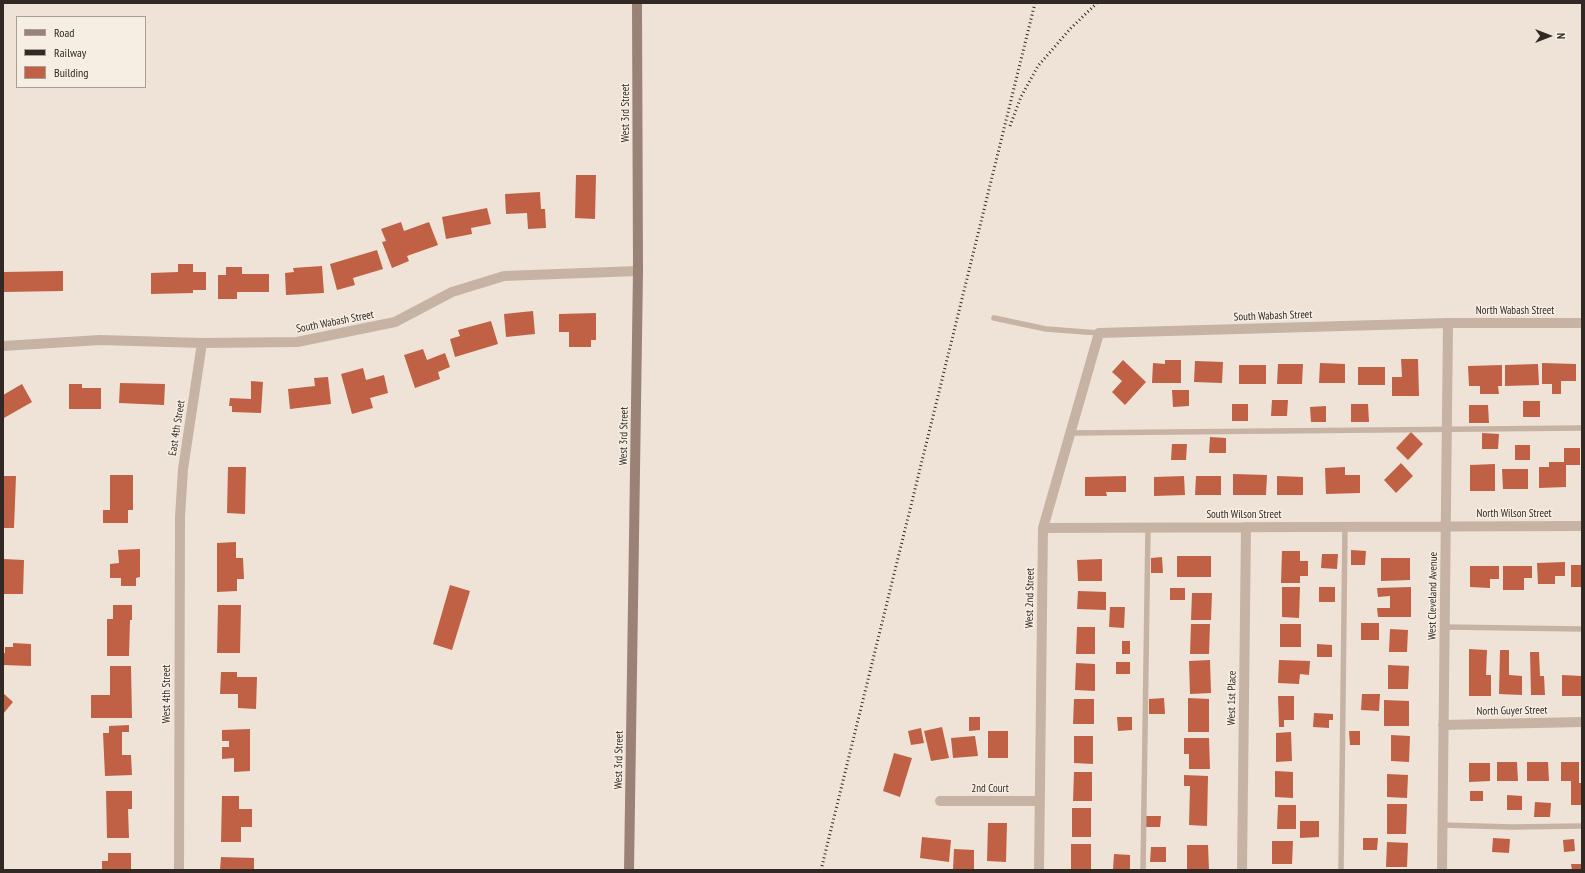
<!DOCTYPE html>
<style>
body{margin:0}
#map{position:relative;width:1585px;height:873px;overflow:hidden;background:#efe3d7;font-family:"PT Sans Narrow",sans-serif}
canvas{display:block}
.frame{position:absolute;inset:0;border:4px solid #322925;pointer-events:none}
.legend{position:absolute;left:16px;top:16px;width:130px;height:72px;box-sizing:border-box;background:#f7eee3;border:1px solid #a89f97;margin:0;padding:5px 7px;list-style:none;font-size:12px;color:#322925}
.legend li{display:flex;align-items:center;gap:8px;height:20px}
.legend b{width:20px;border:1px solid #a89f97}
.north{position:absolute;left:1529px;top:16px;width:40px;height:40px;-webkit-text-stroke:3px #f7eee3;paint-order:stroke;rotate:90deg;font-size:11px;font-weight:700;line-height:16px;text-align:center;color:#322925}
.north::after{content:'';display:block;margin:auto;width:14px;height:18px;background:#322925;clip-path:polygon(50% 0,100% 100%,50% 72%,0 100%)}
</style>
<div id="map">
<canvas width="1585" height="873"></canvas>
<div class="frame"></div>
<ul class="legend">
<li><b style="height:5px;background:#9a8276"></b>Road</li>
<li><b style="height:5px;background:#322925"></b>Railway</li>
<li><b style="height:11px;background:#c06045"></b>Building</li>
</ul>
<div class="north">N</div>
</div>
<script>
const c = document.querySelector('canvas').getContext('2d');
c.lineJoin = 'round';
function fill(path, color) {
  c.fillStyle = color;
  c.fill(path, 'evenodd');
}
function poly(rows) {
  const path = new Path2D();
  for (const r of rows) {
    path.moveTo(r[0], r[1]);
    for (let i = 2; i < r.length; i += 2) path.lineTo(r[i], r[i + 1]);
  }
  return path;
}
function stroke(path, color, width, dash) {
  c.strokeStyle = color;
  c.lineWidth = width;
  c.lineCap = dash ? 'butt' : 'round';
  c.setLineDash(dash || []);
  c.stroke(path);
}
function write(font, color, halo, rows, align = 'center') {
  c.font = font + ' "PT Sans Narrow",sans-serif';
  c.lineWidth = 3;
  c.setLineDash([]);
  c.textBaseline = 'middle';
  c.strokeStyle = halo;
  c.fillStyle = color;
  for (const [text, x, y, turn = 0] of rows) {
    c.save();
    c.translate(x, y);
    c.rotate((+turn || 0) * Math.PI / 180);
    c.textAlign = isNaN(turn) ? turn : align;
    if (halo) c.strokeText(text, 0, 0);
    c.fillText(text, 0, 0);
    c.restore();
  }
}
const building = poly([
 [576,175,596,175,595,219,575,218],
 [540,192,541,209,545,209,546,228,528,229,527,213,506,214,505,194],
 [487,208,491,224,471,228,472,234,446,239,442,217],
 [401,222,404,231,429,222,438,245,407,256,409,261,392,268,382,242,386,241,381,229],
 [377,250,383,269,353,278,355,285,337,290,330,264],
 [178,264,193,264,193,272,206,272,206,290,193,290,193,293,151,294,151,273,178,272],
 [322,266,324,293,286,295,285,273,294,272,293,268],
 [226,267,242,267,242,274,269,274,269,292,237,292,237,299,218,299,218,275,226,275],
 [63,271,63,291,3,292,3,272],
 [533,311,535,334,506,337,504,314],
 [596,313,596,340,591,340,591,347,569,347,569,332,559,332,559,314],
 [491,321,498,344,455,357,450,339,460,336,458,330],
 [423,349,427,360,445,353,450,367,438,372,440,379,415,388,404,355],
 [1401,359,1418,359,1419,396,1392,396,1392,377,1402,377],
 [1123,360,1146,382,1125,405,1112,392,1122,381,1112,372],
 [1165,360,1181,360,1181,383,1152,383,1153,363,1165,364],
 [1195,361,1223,362,1222,383,1194,382],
 [1320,363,1345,364,1345,383,1319,383],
 [1542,363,1576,364,1576,381,1561,381,1561,394,1552,394,1552,384,1542,384],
 [1278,364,1303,364,1302,384,1277,384],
 [1538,364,1539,385,1505,386,1505,365],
 [1239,365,1266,365,1266,384,1239,384],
 [1502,365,1502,386,1498,386,1499,394,1480,394,1480,386,1469,386,1468,366],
 [1358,367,1385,367,1385,385,1358,385],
 [363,368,366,380,384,375,388,393,370,398,373,408,352,414,341,374],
 [328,377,331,404,290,409,288,389,315,386,314,378],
 [251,381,263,382,261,413,232,412,232,406,229,406,230,398,251,399],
 [120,383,165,384,164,405,119,403],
 [22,384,32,402,4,418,3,395],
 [69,384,82,384,82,388,101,388,101,409,69,409],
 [1172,390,1189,390,1189,406,1173,407],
 [1272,400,1288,400,1287,416,1271,416],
 [1523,401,1540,401,1540,417,1523,417],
 [1232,404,1248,404,1248,421,1232,421],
 [1351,404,1368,404,1369,422,1351,422],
 [1469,405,1488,405,1489,423,1469,423],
 [1326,406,1326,422,1311,422,1310,407],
 [1411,432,1423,444,1408,460,1396,448],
 [1482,433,1499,434,1498,449,1482,449],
 [1210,437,1226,438,1226,453,1209,453],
 [1172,444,1187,444,1186,460,1171,460],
 [1515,445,1530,445,1530,460,1515,460],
 [1564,448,1580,448,1580,465,1566,465,1566,487,1539,488,1539,467,1549,467,1549,462,1564,462],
 [1401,463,1413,476,1396,493,1384,480],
 [1495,464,1495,491,1470,491,1470,465],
 [228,467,246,467,245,514,227,513],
 [1345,467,1345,475,1360,475,1360,493,1326,494,1325,468],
 [1502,469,1528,469,1528,489,1503,489],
 [1233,474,1267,475,1266,495,1233,495],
 [110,475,133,475,133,510,128,510,128,523,103,523,103,510,110,510],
 [3,476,16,476,14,528,3,528],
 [1126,476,1126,492,1106,492,1107,496,1085,496,1085,477],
 [1184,476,1185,495,1154,496,1154,477],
 [1196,476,1221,476,1221,495,1195,495],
 [1277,476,1303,477,1303,495,1277,495],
 [236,542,236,558,243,558,244,579,237,579,237,591,217,592,217,543],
 [140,549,140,577,136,578,136,586,121,586,121,578,110,578,110,564,119,563,118,550],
 [1351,550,1366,551,1365,565,1351,565],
 [1282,551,1300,551,1300,561,1308,561,1308,576,1300,576,1300,583,1281,583],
 [1322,554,1338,554,1337,569,1321,568],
 [1177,556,1211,556,1211,577,1177,577],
 [1162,557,1163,573,1151,573,1151,558],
 [1381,558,1410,558,1410,580,1381,581],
 [3,559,24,560,23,594,3,594],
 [1102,559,1102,581,1078,581,1077,560],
 [1565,562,1565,576,1555,576,1555,584,1538,584,1537,563],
 [1571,565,1582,565,1582,587,1571,587],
 [1470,566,1499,566,1499,579,1490,579,1490,588,1470,587],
 [1503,566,1532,566,1532,578,1524,578,1524,590,1503,590],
 [450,585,470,591,452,650,433,644],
 [1282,587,1300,587,1299,618,1282,617],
 [1319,587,1335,587,1335,602,1319,602],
 [1411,587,1411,617,1378,617,1377,608,1390,608,1390,596,1378,597,1377,588],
 [1170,588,1185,588,1185,600,1170,600],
 [1078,591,1106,592,1106,610,1077,609],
 [1192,593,1212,593,1211,620,1191,620],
 [113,605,132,605,132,620,130,620,129,656,107,656,107,619,113,619],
 [218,605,241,605,240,653,217,653],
 [1110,607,1125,607,1124,628,1109,627],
 [1361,623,1379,623,1379,640,1361,640],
 [1191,624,1210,624,1209,654,1190,654],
 [1280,624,1301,624,1301,647,1280,647],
 [1077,627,1095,627,1095,654,1076,654],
 [1390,629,1408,630,1407,652,1389,652],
 [1122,641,1130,641,1130,654,1122,654],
 [13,643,31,644,31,666,3,665,3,653,5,653,5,647,13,647],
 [1317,644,1332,645,1332,657,1317,657],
 [1469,649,1487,650,1486,675,1491,675,1491,696,1469,696],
 [1500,650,1509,650,1509,675,1522,676,1522,695,1499,694],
 [1530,652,1539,652,1540,676,1544,676,1545,695,1531,695],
 [1210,660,1211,693,1190,694,1189,661],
 [1279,660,1310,661,1309,675,1300,674,1299,684,1278,683],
 [1116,662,1130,662,1130,674,1116,674],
 [1076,663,1095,664,1095,691,1075,690],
 [1388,665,1409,666,1408,689,1388,689],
 [110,666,131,666,132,718,91,718,91,695,110,695],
 [221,672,237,672,237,677,257,677,256,709,238,708,238,694,220,694],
 [1562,675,1582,676,1582,696,1562,696],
 [3,693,13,702,3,714],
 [1362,694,1380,694,1379,711,1361,710],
 [1278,696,1294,696,1294,720,1284,720,1284,727,1279,727],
 [1164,698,1165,714,1149,714,1149,699],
 [1188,698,1209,699,1209,732,1188,732],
 [1074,699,1094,699,1094,724,1073,724],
 [1384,700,1409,701,1409,726,1384,726],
 [1314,713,1333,714,1333,720,1329,720,1329,728,1313,727],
 [969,717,980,717,980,730,969,731],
 [1117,717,1132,717,1132,730,1118,731],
 [129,725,129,732,122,732,122,755,131,755,132,775,105,776,103,733,109,733,109,726],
 [942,727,949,758,931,761,924,731],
 [921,728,924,743,911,745,908,731],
 [250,729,250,771,234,772,234,758,222,759,222,747,229,747,229,741,222,741,222,730],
 [988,731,1008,731,1008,758,988,758],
 [1349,731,1360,731,1360,745,1350,745],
 [1291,732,1292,761,1276,762,1276,733],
 [1391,735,1410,736,1409,762,1391,761],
 [975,736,978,756,953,758,951,738],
 [1074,736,1093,736,1093,764,1074,763],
 [1184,738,1209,738,1210,769,1189,769,1189,754,1184,754],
 [894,753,912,758,900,797,883,791],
 [1497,762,1517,762,1518,781,1497,781],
 [1527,762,1548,762,1549,781,1527,781],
 [1561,762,1579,762,1579,783,1581,783,1582,805,1571,805,1571,781,1561,781],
 [1469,763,1490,763,1490,781,1469,782],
 [1275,771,1293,772,1293,798,1275,797],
 [1074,772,1092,772,1092,801,1073,801],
 [1387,774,1408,775,1407,798,1387,797],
 [1184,775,1208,776,1207,826,1189,825,1190,786,1184,786],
 [106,791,132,791,132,809,128,809,129,838,107,838],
 [1470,791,1483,791,1483,801,1470,801],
 [1507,795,1522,796,1522,810,1507,810],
 [222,796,239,796,239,809,252,809,252,827,241,827,241,842,221,842],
 [1535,802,1551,803,1550,817,1534,817],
 [1387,804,1407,804,1406,834,1387,834],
 [1278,805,1296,805,1296,829,1277,829],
 [1072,808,1091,808,1091,837,1072,837],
 [1146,816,1161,816,1160,827,1145,827],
 [1300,821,1319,821,1319,837,1300,838],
 [988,823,1007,823,1006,862,987,861],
 [922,837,951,840,949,862,920,858],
 [1363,838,1378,838,1377,850,1363,850],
 [1493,838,1510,839,1509,853,1492,852],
 [1574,839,1575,851,1564,852,1563,840],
 [1272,841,1293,841,1292,864,1272,864],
 [1387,842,1408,843,1407,867,1386,867],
 [1071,844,1091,844,1091,870,1071,870],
 [1187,845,1208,845,1209,870,1187,870],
 [1151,847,1166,847,1166,862,1150,862],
 [954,849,974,850,974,870,953,870],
 [108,853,131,853,131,870,102,870,102,861,108,861],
 [1114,854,1130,855,1130,870,1113,870],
 [221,857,254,858,254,870,220,870],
 [1571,864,1582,864,1582,870,1572,870]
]);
const lane = poly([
 [994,318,1046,329,1099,333],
 [1070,433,1582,428],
 [1445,627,1582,629],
 [1442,825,1512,827,1582,826],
 [1143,870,1148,527],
 [1341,870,1345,527]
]);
const street = poly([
 [3,346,100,340,202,343,297,342,395,322,452,292,504,276,638,271],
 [1043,528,1582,526],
 [1443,725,1582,722],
 [940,801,1040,801],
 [179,870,180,517,183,469,202,343],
 [1039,870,1043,528,1099,333,1448,323,1582,323],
 [1242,870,1246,527],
 [1442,870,1448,323]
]);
const secondary = poly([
 [629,870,638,271,637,3]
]);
const rail = poly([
 [1010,126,1021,97,1038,66,1071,28,1097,3],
 [821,870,1035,3]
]);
const streetNames = [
 ["West 3rd Street",626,113,-90],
 ["North Wabash Street",1515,311],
 ["South Wabash Street",1273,316,-2],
 ["South Wabash Street",335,322,-11],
 ["East 4th Street",177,428,-81],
 ["West 3rd Street",624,436,-89],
 ["North Wilson Street",1514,514],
 ["South Wilson Street",1244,515],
 ["West Cleveland Avenue",1433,596,-89],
 ["West 2nd Street",1030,598,-89],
 ["West 4th Street",167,694,-90],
 ["West 1st Place",1232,698,-89],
 ["North Guyer Street",1512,711,-1],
 ["West 3rd Street",619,760,-89],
 ["2nd Court",990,789]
];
fill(building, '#c06045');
stroke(lane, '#c6b3a4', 5.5);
stroke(street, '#c6b3a4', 10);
stroke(secondary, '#9a8276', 10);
stroke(rail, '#322925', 3, [1, 3]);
write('11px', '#322925', '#f7eee3', streetNames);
</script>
